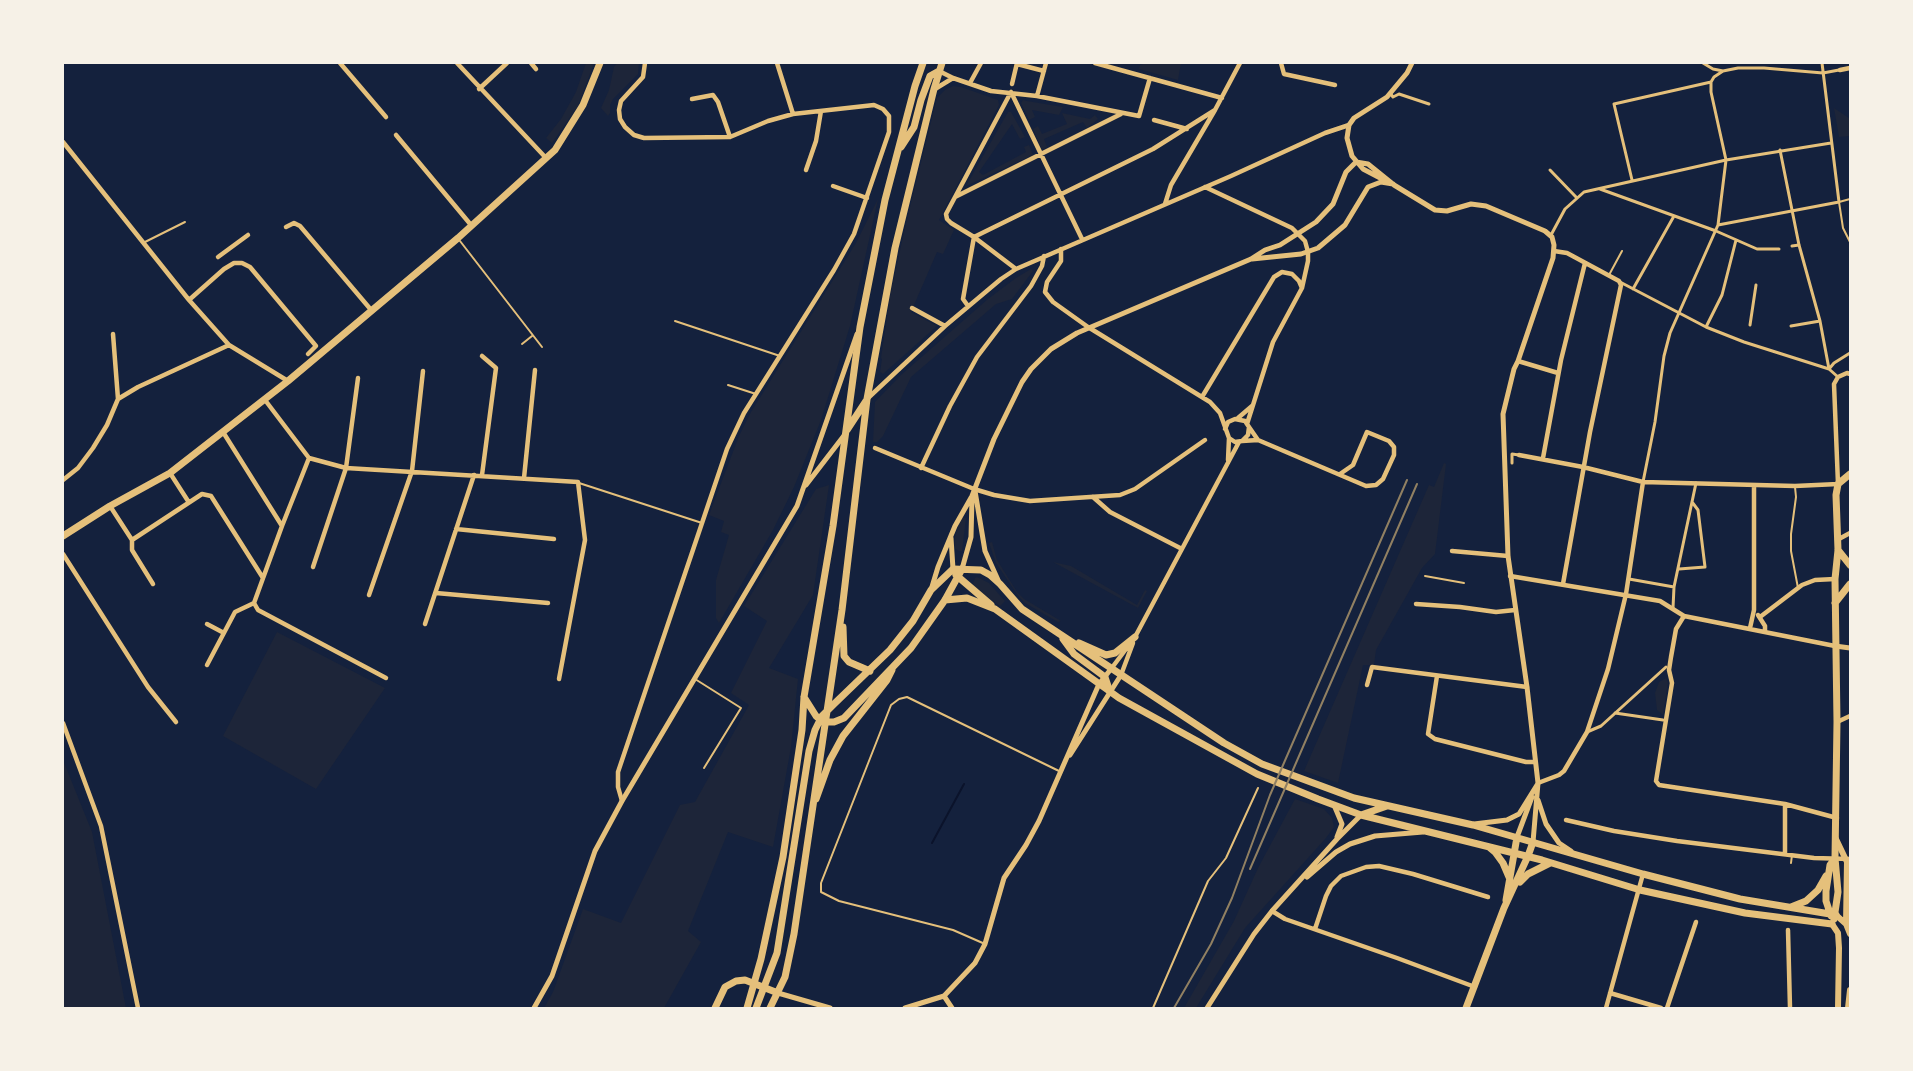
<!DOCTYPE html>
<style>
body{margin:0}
#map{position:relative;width:1913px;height:1071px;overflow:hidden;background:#14213d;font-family:Poppins,sans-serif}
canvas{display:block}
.frame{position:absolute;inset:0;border:64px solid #f6f1e7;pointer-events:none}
</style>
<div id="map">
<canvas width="1913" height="1071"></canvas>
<div class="frame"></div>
</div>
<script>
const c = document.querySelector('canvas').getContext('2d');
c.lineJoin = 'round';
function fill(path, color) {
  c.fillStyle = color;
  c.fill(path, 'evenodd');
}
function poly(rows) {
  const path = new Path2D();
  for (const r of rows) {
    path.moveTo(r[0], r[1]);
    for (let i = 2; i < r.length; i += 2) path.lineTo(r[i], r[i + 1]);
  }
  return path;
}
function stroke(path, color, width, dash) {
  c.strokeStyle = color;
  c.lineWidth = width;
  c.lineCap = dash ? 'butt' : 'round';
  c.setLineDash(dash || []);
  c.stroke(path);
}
const green = poly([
 [586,63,594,63,578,106,552,143,546,138,561,119,576,92],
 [617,63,639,63,638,74,613,99,610,105,610,113,608,116,601,108,609,90,614,67],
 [1146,63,1181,63,1178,80,1139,69,1140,65],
 [953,86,961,87,998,100,999,105,939,220,954,230,943,254,937,252,911,312,937,326,883,374,880,372,882,359,881,358,890,296,906,223,937,98,945,90],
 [1023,100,1027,101,1063,107,1059,115,1032,110,1035,117,1029,120,1021,103],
 [1834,108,1849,118,1849,136,1839,137],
 [1008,112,1011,112,1025,137,1020,139,1012,124,979,172,983,175,1026,152,1024,147,1029,145,1033,155,966,186],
 [1062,113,1090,119,1095,115,1098,119,1087,128,1083,122,1044,139,1047,147,1042,150,1033,129,1038,126,1042,134,1067,124],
 [878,199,850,326,821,420,794,487,773,530,719,623,716,618,716,580,729,535,721,532,724,521,709,515,739,436,751,412,856,243],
 [1031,269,1033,271,1012,299,996,304,911,377,883,436,877,442,873,442,875,402,901,375,988,299,1016,278],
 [1444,463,1446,464,1435,554,1422,568,1376,650,1374,665,1363,665,1338,783,1304,771,1429,485,1434,487],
 [829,485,813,595,769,668,798,679,791,747,773,847,728,832,688,931,701,942,664,1008,544,1008,553,992,583,909,621,923,680,805,695,802,749,705,731,693,767,621,744,606,816,489],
 [961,517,966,518,962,551,959,551,954,548,955,537],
 [992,542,997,560,1017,592,1024,599,1061,621,1058,622,1025,603,1019,597,996,563,989,543],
 [1053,562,1071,566,1137,605,1145,590,1147,591,1138,608],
 [977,577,989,583,1005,601,1000,606,972,586,975,578],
 [277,632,385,688,316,789,223,736],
 [1666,678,1668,683,1663,715,1657,710,1655,693,1659,682],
 [63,760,92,832,126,1008,63,1008],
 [1295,799,1324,809,1332,818,1334,827,1326,838,1245,928,1196,1008,1184,1008,1234,921,1258,868]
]);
const stream = poly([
 [932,843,964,784]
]);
const service = poly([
 [1850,199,1839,202,1843,228,1850,242],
 [460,241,542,347],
 [143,243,185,222],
 [1609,275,1622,251],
 [675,321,780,356],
 [522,344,532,336],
 [728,385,756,394],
 [579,483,702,523],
 [1795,487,1796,497,1791,534,1791,551,1798,588],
 [1425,576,1464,583],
 [695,679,741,708,704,768],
 [1791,863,1792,855],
 [985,944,953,930,839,901,821,892,821,883,891,705,899,699,907,697,1059,771],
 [1153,1008,1208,881,1226,858,1258,788]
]);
const pedestrian = poly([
 [1703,63,1713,69,1723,71,1738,68,1764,68,1823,73,1839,70],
 [1390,93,1393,97,1399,94,1429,104],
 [1780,150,1799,245,1820,321,1829,369],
 [1550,170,1576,197],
 [1632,180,1614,104,1711,82],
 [1600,189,1716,231,1757,249,1779,249],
 [1718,225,1726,160,1711,92,1711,82,1714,77,1723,71],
 [1551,235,1565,209,1584,192,1726,160,1831,143],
 [1792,246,1799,245],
 [1620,282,1706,327,1744,342,1829,369,1838,377],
 [1633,289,1674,216],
 [1750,325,1756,285],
 [1791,326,1820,321],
 [1706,327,1722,295,1736,240],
 [1829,369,1834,363,1850,353],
 [1512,463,1512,454,1519,455],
 [1643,482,1655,422,1664,356,1670,333,1718,225,1839,202,1822,63],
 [1679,569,1705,567,1698,510,1692,502],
 [1629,579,1674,587],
 [1673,608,1674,587,1696,483],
 [1615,713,1663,720],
 [1587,732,1601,726,1666,667]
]);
const minor = poly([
 [340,63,386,117],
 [457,63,546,158],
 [531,63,536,69],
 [777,63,793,114],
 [1095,63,1222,98],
 [1281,63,1284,74,1335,85],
 [1017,64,1044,71],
 [1840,70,1850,68],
 [939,71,953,78,991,91,1037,96,1139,116,1150,78],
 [970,83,981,63],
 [1012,84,1017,63],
 [479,89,507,63],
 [935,89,953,78],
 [1011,92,946,214,947,219,951,223,974,237,1016,269],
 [1011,92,1082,239],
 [1037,96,1046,63],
 [692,99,713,95,718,102,730,137],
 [1154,120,1187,129],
 [396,135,471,225],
 [63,142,189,300,229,345,288,381],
 [806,170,816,141,821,111],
 [833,186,867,198],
 [1205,187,1292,228,1305,241,1308,252,1308,261,1302,288,1273,342,1247,424],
 [955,197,1121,114],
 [1165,204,1171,185,1215,110,1240,63],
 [286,227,294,223,300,226,372,311],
 [1061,249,1061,261,1047,282,1045,292,1053,302,1088,327,1210,402,1220,413,1229,438,1228,460],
 [1554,251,1567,253,1619,281,1621,285,1590,432,1563,584],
 [218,257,248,235],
 [189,300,224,269,234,263,242,263,250,267,316,346,308,354],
 [968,306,963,299,974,237,1153,149,1215,110],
 [912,308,945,326],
 [1518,361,1558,373],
 [1202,397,1274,277,1282,272,1292,274,1299,281,1302,288],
 [118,399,138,387,229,345],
 [867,399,945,326,1001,279,1016,269,1231,176,1325,133,1349,125],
 [265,400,309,458,346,468,578,482,585,540,559,679],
 [1238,418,1252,406],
 [1249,427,1258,440],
 [1225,429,1228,422,1235,419,1245,421,1249,427,1248,435,1242,441,1235,442,1229,438],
 [223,432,282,526],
 [1242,441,1258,440,1366,486,1376,485,1383,479,1394,455,1394,447,1389,441,1367,432,1353,465,1340,474],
 [875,448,974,489,994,495,1030,501,1120,495,1135,489,1205,440],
 [1519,455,1583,467,1643,482,1795,486,1838,484,1834,384,1838,377,1847,373,1850,374],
 [1543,458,1561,360,1585,263],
 [921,468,950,406,977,357,1031,286,1042,266,1044,256],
 [170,473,188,501],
 [482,475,496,368,482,356],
 [524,478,535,370],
 [63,480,78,468,93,448,107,425,118,399,113,334],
 [1093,497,1110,512,1182,549],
 [110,506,132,540,132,550,153,584],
 [456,529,554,539],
 [132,540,202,494,211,496,263,578],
 [1837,540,1850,533],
 [1452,551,1508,556],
 [63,554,148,687,176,722],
 [313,567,346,468,358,378],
 [1510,576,1660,601,1684,616,1835,646],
 [436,593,548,603],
 [369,595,412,471,423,371],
 [254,603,282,526,309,458],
 [254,603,258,610,386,678],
 [1416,604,1460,607,1496,612,1515,610],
 [1758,615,1765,626,1765,631],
 [1684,616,1676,629,1671,657,1669,670,1672,683,1656,781,1659,785,1785,804,1837,818],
 [1760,617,1802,585,1815,580,1835,579],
 [207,624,224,633],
 [425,624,474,475],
 [1750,628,1754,610,1754,485],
 [207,665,235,612,254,603],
 [1111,669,1135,637,1239,442],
 [1121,675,1133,643],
 [1437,676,1428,734,1435,739,1526,762,1535,762],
 [1367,685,1372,667,1527,687],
 [1837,722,1850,716],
 [63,723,101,826,138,1008],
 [1538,783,1559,775,1564,771,1587,732,1608,669,1626,594,1643,482],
 [622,801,618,787,618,772,727,449,744,413,834,270,854,234,889,132,889,116,883,109,874,105,793,114,768,121,730,137,644,138,634,135,625,127,620,119,619,110,621,101,643,77,645,63],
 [1785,804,1785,854],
 [1566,820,1614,831,1677,841,1814,858,1850,859],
 [1272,911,1285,919,1397,958,1475,987],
 [1315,929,1326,896,1331,886,1341,876,1366,867,1379,866,1413,874,1488,897],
 [1788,930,1790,1008],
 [1610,993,1661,1008],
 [1606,1008,1643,874],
 [1667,1008,1696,922]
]);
const tertiary = poly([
 [1356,162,1368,164,1394,185,1435,210,1447,211,1471,204,1486,206,1545,231,1552,237,1554,245,1553,258,1518,361,1514,369,1503,414,1508,556,1527,687,1538,783,1533,842],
 [1384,180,1363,169,1352,156,1347,138,1349,125,1354,118,1387,97,1407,73,1412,63],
 [1252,259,1301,254,1318,248,1345,225,1368,187,1381,182,1393,184],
 [806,485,846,433],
 [975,491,985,551,998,580],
 [951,538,953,569],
 [962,569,971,537,972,498],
 [931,590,938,567,955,526,972,496,994,439,1022,382,1031,369,1051,349,1077,333,1251,259,1265,250,1280,245,1316,222,1333,204,1346,172,1356,162],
 [1835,646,1850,648],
 [1070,755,1121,675],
 [1538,800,1546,824,1559,843,1571,851],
 [1334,805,1342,824,1337,837],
 [1474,824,1507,820,1519,814,1537,785],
 [1517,837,1532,797],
 [1307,877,1336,852,1350,844,1375,836,1423,832],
 [778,993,830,1008],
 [944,996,952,1008],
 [534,1008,552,976,595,851,622,801,797,506,857,334],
 [905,1008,944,996,975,963,985,944,1004,878,1026,845,1039,821,1099,684,1111,669],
 [1207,1008,1254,934,1272,911,1337,839,1361,815]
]);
const secondary = poly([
 [1836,839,1847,862,1846,924],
 [1836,915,1846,924,1850,934],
 [1832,924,1838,933,1839,948,1838,1008],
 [1848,1008,1850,990]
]);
const primary = poly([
 [901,147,914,127,921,100,930,76,939,71],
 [847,430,866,401],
 [63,536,110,506,170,473,288,381,458,238,555,150,583,105,600,63],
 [1838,550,1850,565],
 [956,575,991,605],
 [945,600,967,598,995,609,1119,698,1257,774,1318,799,1361,815,1542,860,1640,890,1745,913,1832,924],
 [1835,603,1850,584],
 [843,627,844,656,849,662,870,671],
 [1063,639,1074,654,1105,677,1110,692],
 [1079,643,1106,655,1115,653,1135,637],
 [804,697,816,716,822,721],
 [824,722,834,722,844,718,911,648,945,600,962,569],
 [816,799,830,760,843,736,887,680,892,670],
 [1361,815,1387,806],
 [1489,847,1495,852,1503,863,1509,877],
 [1520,882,1528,874,1550,863],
 [1506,900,1517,837],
 [1791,907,1806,901,1818,890,1826,876],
 [1831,916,1826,901,1826,891,1830,865,1835,858],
 [1834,919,1838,892,1835,858,1837,722,1835,579,1838,550,1836,495,1838,484,1850,474],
 [715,1008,725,987,736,981,745,980,778,993],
 [747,1008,761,959,783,857,802,730,804,697,833,526,860,327,885,200,915,86,923,63],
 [756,1008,777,953,809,751,815,730,822,716,834,704,890,650,913,621,931,590,953,569,981,570,990,575,1000,584,1022,609,1224,743,1262,764,1354,798,1473,825,1643,874,1740,899,1836,915],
 [770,1008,785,977,794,934,842,610,867,399,895,248,934,89,942,63],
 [1466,1008,1504,908,1528,856,1533,842]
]);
const rail = poly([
 [1250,869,1417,484],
 [1174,1008,1211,944,1232,898,1270,795,1407,480]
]);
fill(green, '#1d2539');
stroke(stream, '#0b132b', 2);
stroke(service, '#e5c07b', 2);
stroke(pedestrian, '#e5c07b', 3);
stroke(minor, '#e5c07b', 4.5);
stroke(tertiary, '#e5c07b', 5);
stroke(secondary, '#e5c07b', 6);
stroke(primary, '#e5c07b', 7);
stroke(rail, '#918062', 2);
</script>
